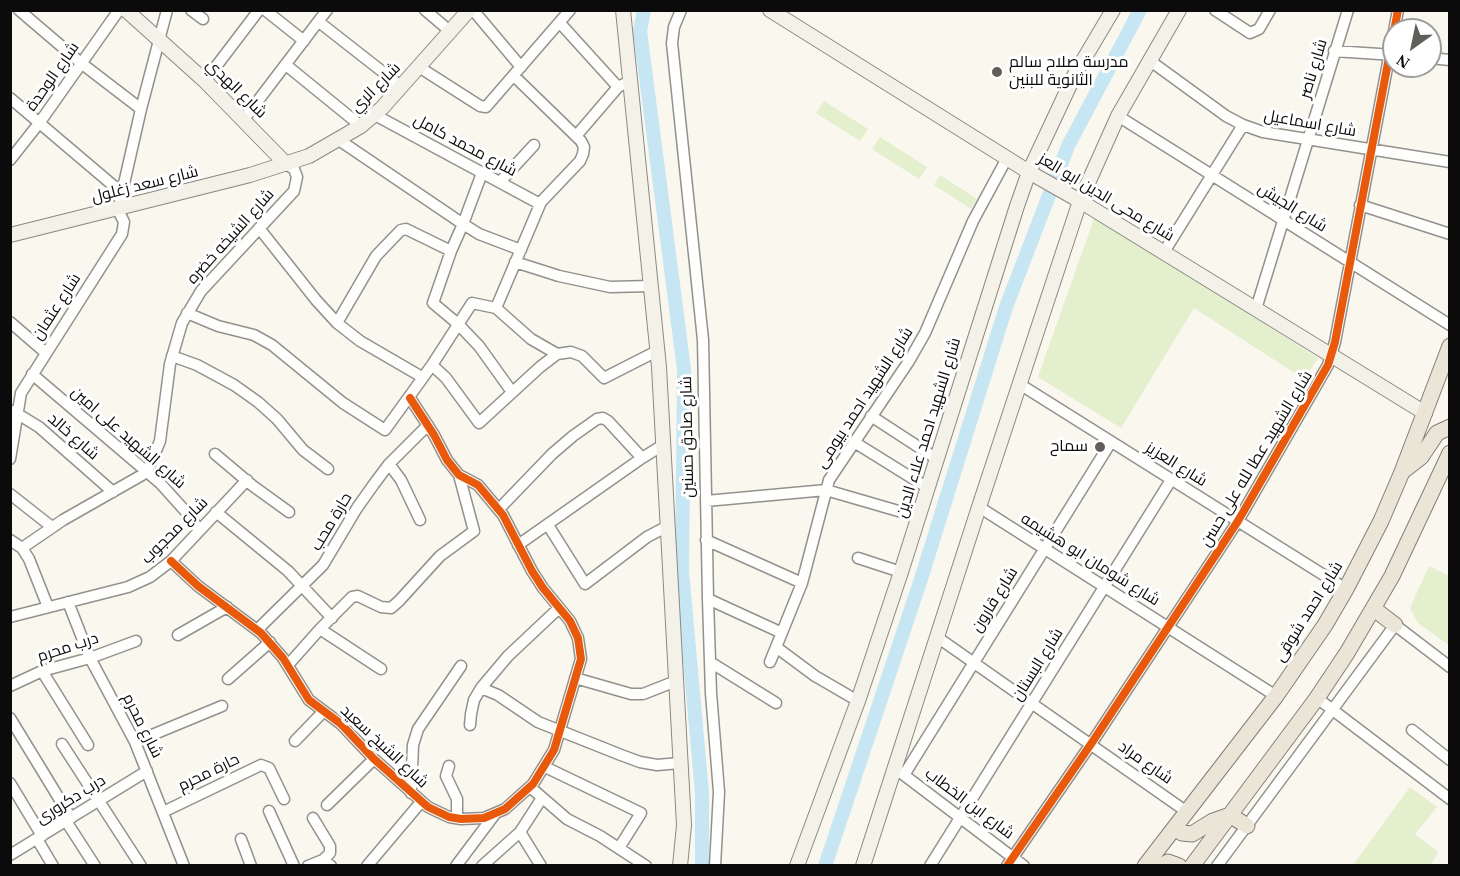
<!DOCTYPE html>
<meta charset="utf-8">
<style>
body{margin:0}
#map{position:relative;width:1460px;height:876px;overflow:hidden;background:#faf7ee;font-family:"Times New Roman",serif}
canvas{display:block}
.frame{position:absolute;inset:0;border:12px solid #0b0b0b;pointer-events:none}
.north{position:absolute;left:1382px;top:18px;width:60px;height:60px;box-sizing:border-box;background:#fff;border:2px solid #9d9d9d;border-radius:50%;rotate:213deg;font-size:16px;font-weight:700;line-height:24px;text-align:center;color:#0b0b0b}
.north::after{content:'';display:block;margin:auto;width:21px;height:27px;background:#5f5e5a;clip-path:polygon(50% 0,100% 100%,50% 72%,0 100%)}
</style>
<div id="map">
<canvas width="1460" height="876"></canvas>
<div class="frame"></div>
<div class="north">N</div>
</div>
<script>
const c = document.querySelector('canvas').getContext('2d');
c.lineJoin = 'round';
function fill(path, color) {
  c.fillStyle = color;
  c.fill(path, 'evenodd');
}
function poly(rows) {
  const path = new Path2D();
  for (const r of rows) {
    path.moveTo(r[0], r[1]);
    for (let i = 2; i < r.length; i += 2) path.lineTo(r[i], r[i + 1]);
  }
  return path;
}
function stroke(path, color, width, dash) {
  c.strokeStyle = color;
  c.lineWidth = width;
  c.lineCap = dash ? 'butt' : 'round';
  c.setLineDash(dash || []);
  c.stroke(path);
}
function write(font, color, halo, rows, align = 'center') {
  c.font = font + ' "Times New Roman",Cairo,serif';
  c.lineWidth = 6;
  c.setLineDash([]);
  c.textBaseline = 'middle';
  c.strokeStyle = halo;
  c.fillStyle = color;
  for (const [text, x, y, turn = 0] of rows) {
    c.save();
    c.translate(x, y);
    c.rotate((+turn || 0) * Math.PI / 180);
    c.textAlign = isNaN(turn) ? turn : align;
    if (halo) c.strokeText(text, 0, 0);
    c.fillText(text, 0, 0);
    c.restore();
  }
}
const green = poly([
 [824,101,868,129,860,141,816,113],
 [880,137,927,167,919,179,872,149],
 [940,175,977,199,971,209,934,185],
 [1095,216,1318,358,1304,379,1194,308,1121,428,1038,377],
 [1429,566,1449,576,1449,645,1418,623,1410,608],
 [1410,787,1437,807,1415,834,1438,852,1431,865,1353,865]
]);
const canal = poly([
 [644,10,640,31,684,369,682,571,702,793,702,866],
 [825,866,920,582,1006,307,1068,146,1140,10]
]);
const street = poly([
 [19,10,81,63,141,109],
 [191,10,203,19],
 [265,10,304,41],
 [425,10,451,32],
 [473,10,521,67],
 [681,10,674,27,672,43,703,340,708,599,711,693,719,792,715,866],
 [1215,10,1250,33,1259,29,1270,10],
 [319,22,402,87],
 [560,23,618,87],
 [1334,51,1394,55],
 [1430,58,1450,60],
 [1149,60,1226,116,1243,125,1263,132,1450,162],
 [286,65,361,126],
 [419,67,480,106,486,107,570,10],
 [205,81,259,10],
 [10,98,122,193],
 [375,115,540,204],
 [1118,116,1450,325],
 [244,119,327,10],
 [576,136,618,87,624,84],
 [339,140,463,224,451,251,433,303,458,324,479,346,512,392],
 [10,160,40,122,119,10],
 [482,173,463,224,479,234,521,250],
 [500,182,534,145],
 [1360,205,1450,234],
 [259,228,316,300,337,323,360,341,422,377],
 [1164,252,1243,125],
 [515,262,559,276,610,287,651,286],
 [496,308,531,339,557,354],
 [1256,309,1348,10],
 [187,313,218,326,254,335,272,345,343,403,385,430,432,365,472,303,496,308,541,202,580,161,583,154,584,147,581,141,514,76],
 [10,322,46,353],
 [337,323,376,256,401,230,406,229,451,251],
 [172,356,197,365,234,385,258,402,277,419,303,450,328,469],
 [432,365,446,378,479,423,540,367,557,354,571,352,582,356,604,378,657,351],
 [32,374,160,483,187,513,199,530],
 [1021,385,1346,589],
 [13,411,39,427,113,492],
 [871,416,937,459],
 [854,442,928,488],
 [215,454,253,486,289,512],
 [10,459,21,393,122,234,124,222,118,210,141,109,167,10],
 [389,464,401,480,420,520],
 [10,494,52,527],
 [706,501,826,490,919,517],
 [979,507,1276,696],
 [499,509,552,454,573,436,597,419,603,418,608,421,642,458],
 [216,512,288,571,332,618],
 [548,525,585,584,647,537,668,526],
 [10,540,22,548,29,559,48,607],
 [706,540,802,583],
 [518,545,642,458,663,445],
 [22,548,63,520,142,475,149,467,160,441,170,364,182,323,201,291,294,191,297,177,294,169,286,164],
 [858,558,901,572],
 [171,561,198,586,261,633,283,658,309,700,341,724,374,759,428,807,449,817,461,819,484,818,505,809,533,784,554,750,581,659,578,638,570,621,543,588,532,571,503,515,478,485,459,475,447,460,434,435,410,398],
 [708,599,782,633],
 [68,602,90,658,135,742,184,866],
 [10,617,128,587,150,577,171,561,247,480],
 [320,629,381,669],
 [257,630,323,565,357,508,374,484,389,464,428,425],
 [178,635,227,607],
 [937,637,1187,812],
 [776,647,815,676,858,701],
 [710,662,776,703],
 [770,662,802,583,829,480,909,361,925,333,973,221,1007,158],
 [288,665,320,629,352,597,358,596,381,607,391,608,399,601,440,556,474,531,459,475],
 [42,671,88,745],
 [575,678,631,694,643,694,676,681],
 [228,679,270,642],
 [10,686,42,671,90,658,136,641],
 [481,688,498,695,538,722,621,755,640,762,657,765,680,763],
 [1317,698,1450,799],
 [10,718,71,818],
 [470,725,471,714,474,700,481,688,508,656,559,608],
 [1412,730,1450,760],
 [295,741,323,712],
 [135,742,222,706],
 [62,744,141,866],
 [449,766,446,776,457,799,457,818],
 [545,767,641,813,619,848],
 [900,772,1024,866],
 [904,775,1111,442],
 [10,783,42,836],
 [530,787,567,819,600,836,646,866],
 [411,793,413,745,418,729,461,666],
 [327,805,374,759],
 [269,811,294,866],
 [163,812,261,765,269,768,284,799],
 [313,818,330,846,330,853,323,860],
 [66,821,95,866],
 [520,832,541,866],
 [37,839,53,866],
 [241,839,251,866],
 [10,855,147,771],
 [308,866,323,860,331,866],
 [367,866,421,802],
 [456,866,495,814],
 [482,866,520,832,542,798],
 [930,866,1171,480],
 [1007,866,1091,744,1238,521,1328,365,1335,342,1398,10],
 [1217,866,1395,625,1450,667]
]);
const secondary = poly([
 [126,10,205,81,286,164],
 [623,10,659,367,684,825,680,866],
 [770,10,1029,172,1080,201,1425,413],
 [10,235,250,175,309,156,361,126,382,108,469,10],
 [797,866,858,701,901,572,1017,206,1029,172,1075,74,1113,10],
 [863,866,979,507,1080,201,1118,116,1179,10]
]);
const primary = poly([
 [1403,471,1421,457,1437,433,1450,427],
 [1374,609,1395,625],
 [1175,827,1182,833,1192,834,1213,821,1230,815,1247,826],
 [1145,866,1276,696,1325,625,1346,589,1381,521,1402,472,1450,346],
 [1161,866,1168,862,1179,866],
 [1192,866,1317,698,1347,653,1392,576,1450,453]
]);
const cycleway = poly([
 [171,561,198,586,261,633,283,658,309,700,341,724,374,759,428,807,449,817,461,819,484,818,505,809,533,784,554,750,581,659,578,638,570,621,543,588,532,571,503,515,478,485,459,475,447,460,434,435,410,398],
 [1007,866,1091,744,1238,521,1328,365,1335,342,1398,10]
]);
const markers = [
 [997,72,6,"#5f5e5a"],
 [1100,447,6,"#5f5e5a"]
];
const poiNames = [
 ["مدرسة صلاح سالم",1009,63],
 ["الثانوية للبنين",1009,81],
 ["سماح",1088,447,"right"]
];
const streetNames = [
 ["شارع ناصر",1314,69,-73],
 ["شارع الوحدة",53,77,-55],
 ["شارع الري",376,88,-45],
 ["شارع الهدي",236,89,44],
 ["شارع اسماعيل",1310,124,10],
 ["شارع محمد كامل",465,146,28],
 ["شارع سعد زغلول",145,185,-14],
 ["شارع محى الدين ابو العز",1106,198,31],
 ["شارع الجيش",1292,208,32],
 ["شارع الشيخه خضره",231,237,-48],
 ["شارع عثمان",57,307,-57],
 ["شارع الشهيد احمد بيومى",865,398,-57],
 ["شارع الشهيد احمد علاء الدين",929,428,-73],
 ["شارع خالد",73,437,41],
 ["شارع صادق حسنين",688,437,-91],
 ["شارع الشهيد على امين",128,438,41],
 ["شارع الشهيد عطا لله على حسن",1257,459,-59],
 ["شارع العزيز",1176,465,32],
 ["حارة محب",332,522,-59],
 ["شارع محجوب",175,531,-45],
 ["شارع شومان ابو هشيمه",1090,560,32],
 ["شارع قارون",995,600,-58],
 ["شارع احمد شوقى",1309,612,-58],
 ["درب محرم",68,648,-18],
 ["شارع البستان",1038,665,-58],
 ["شارع محرم",142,726,63],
 ["شارع الشيخ سعيد",384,747,43],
 ["شارع مراد",1145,763,35],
 ["حارة محرم",209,773,-26],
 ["درب دكرورى",71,800,-32],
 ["شارع ابن الخطاب",969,804,37]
];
fill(green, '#e4efce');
stroke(canal, '#c6e6f4', 14);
stroke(street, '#93918d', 13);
stroke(secondary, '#898884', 16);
stroke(primary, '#807f7a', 17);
stroke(street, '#fefefc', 10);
stroke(secondary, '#f4f2e8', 14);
stroke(primary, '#ebe5d7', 15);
stroke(cycleway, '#e8590c', 8);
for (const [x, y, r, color] of markers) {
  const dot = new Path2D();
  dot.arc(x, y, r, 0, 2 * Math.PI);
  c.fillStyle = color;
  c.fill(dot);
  stroke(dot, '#fff', 2);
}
write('16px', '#0b0b0b', '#fff', poiNames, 'left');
write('16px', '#0b0b0b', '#fff', streetNames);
</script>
